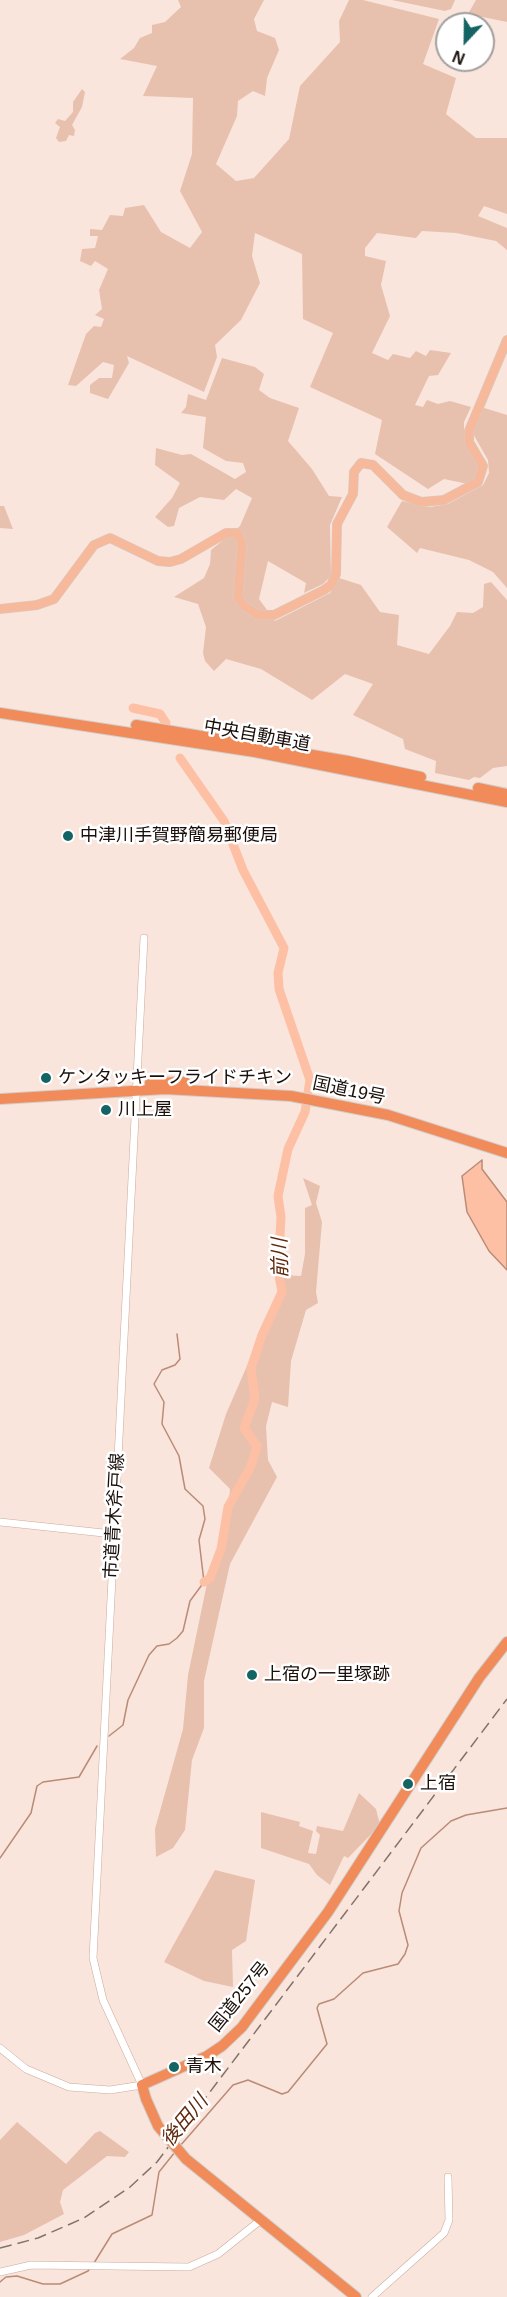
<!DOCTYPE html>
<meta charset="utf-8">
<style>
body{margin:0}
#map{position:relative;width:507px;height:2297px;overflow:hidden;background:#fae5dc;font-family:Arial,sans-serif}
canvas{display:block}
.north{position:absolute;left:435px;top:12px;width:60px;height:60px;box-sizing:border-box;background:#fff;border:2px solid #a39f9d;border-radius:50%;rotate:202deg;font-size:16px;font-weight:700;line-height:24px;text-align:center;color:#1a0f0a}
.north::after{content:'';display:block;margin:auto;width:21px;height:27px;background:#146464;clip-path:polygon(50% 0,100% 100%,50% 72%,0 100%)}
</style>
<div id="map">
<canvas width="507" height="2297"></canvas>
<div class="north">N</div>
</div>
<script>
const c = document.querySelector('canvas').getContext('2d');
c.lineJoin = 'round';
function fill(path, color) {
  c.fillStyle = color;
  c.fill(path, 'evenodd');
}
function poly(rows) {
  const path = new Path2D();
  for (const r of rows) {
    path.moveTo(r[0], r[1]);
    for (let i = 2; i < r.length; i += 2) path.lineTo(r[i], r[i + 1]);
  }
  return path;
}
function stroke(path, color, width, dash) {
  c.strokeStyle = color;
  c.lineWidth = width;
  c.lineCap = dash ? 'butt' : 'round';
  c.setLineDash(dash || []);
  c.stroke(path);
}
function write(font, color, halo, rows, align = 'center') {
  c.font = font + ' Arial,"Noto Sans JP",sans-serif';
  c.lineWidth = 5;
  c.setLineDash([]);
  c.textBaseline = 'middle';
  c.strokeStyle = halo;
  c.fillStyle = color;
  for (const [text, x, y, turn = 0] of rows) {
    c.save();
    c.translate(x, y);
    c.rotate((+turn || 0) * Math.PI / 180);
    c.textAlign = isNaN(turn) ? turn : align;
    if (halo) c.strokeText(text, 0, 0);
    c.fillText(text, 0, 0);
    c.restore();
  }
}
const green = poly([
 [178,0,264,0,254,19,257,31,275,38,279,50,267,78,265,96,253,91,238,101,237,116,216,164,236,181,254,178,289,139,300,86,340,42,339,21,349,0,363,0,439,19,423,64,456,78,446,114,476,138,507,138,507,214,484,206,478,216,507,228,507,250,496,241,456,233,422,231,416,238,377,233,365,248,365,256,386,261,381,285,390,316,372,353,388,360,393,354,410,358,416,351,426,356,430,350,451,353,438,375,429,376,415,405,423,407,427,400,438,404,450,401,471,407,464,422,464,439,478,461,479,471,476,479,468,484,444,479,428,489,375,454,382,420,310,387,333,333,303,319,302,254,255,233,252,256,260,283,241,320,215,345,217,357,204,392,127,356,129,363,108,399,90,393,90,385,99,378,112,378,114,365,103,362,76,386,68,385,86,334,94,326,101,327,104,319,95,315,102,309,99,290,108,269,95,261,91,266,80,261,82,249,95,248,98,236,90,236,90,229,102,230,110,215,123,216,125,208,144,205,161,232,190,248,202,232,180,191,192,154,193,98,143,96,157,66,120,59,134,48,140,38,152,33,152,25,165,22,181,7],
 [392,0,455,0,451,9,445,11],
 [476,0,507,0,507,22,468,14],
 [82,89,85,92,82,107,72,125,75,130,74,136,69,135,66,141,59,142,56,138,60,127,55,123,58,119,65,121,73,112,73,102],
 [222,358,255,367,264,374,259,390,270,398,299,408,288,441,312,469,329,496,342,497,330,525,331,576,323,584,304,593,306,583,268,561,259,599,275,621,330,593,339,578,361,585,380,612,399,615,397,645,429,654,450,626,457,612,473,613,483,607,484,584,491,582,507,600,507,766,493,768,480,778,474,777,469,780,435,773,436,761,405,749,403,739,353,715,373,684,345,674,312,700,261,669,226,659,214,671,205,661,203,653,206,627,198,604,174,597,204,578,210,564,211,550,240,526,252,498,236,489,224,500,200,497,179,508,174,526,168,527,155,517,172,498,180,483,155,465,156,448,182,455,191,454,235,479,246,472,243,463,226,461,203,448,206,417,181,413,186,407,188,394,206,400],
 [481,407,507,415,507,588,493,572,469,560,420,548,417,553,387,527,402,501,430,507,448,504,483,485,489,473,488,460,472,432],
 [0,506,4,506,13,529,0,528],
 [303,1178,320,1186,316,1203,322,1222,316,1292,318,1303,306,1310,291,1361,288,1407,272,1402,266,1426,268,1460,277,1477,230,1564,204,1681,204,1728,192,1760,185,1830,173,1848,156,1857,155,1829,183,1729,188,1675,210,1569,226,1535,230,1489,209,1468,226,1414,250,1359,286,1292,281,1275,301,1276,305,1254,305,1208,312,1205],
 [359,1793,376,1809,380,1825,348,1858,344,1856,330,1885,317,1875,309,1864,261,1848,261,1812,300,1822,299,1826,313,1831,308,1853,316,1854,320,1835,316,1831,317,1826,343,1831],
 [215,1870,255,1880,246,1941,232,1950,233,1987,204,1981,164,1962],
 [17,2122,66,2164,95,2133,100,2131,129,2152,125,2157,107,2156,63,2190,60,2202,64,2214,24,2235,0,2242,0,2140]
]);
const water = poly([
 [482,1160,482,1169,507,1202,507,1270,489,1251,467,1212,462,1176,482,1160]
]);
const stream = poly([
 [109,1736,123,1725,128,1700,149,1655,157,1646,169,1644,177,1638,183,1631,190,1601,204,1582,199,1540,205,1519,203,1506,185,1489,179,1456,162,1424,164,1402,154,1384,162,1370,175,1365,180,1359,177,1334],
 [0,1858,31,1813,37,1786,43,1782,79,1777,97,1746],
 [180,2146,233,2085,248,2080,282,2094,288,2092,327,2044,317,2008,319,2004,334,1999,363,1973,398,1964,405,1954,408,1945,399,1911,402,1893,421,1848,451,1821,466,1815,507,1808],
 [94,2263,112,2234,152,2215,159,2172,175,2152],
 [0,2282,6,2277,17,2276,43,2284,60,2284,88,2271,91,2267]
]);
const river = poly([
 [133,708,160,714,166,723],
 [180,758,224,821,243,870,284,948,278,973,279,989,310,1080,305,1112,288,1149,278,1196,281,1217,278,1271,282,1292,262,1335,251,1368,255,1399,244,1428,257,1446,251,1466,228,1507,221,1549,210,1578,204,1582]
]);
const minor = poly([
 [0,1522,113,1534],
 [0,2048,26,2069,69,2087,110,2090,142,2085,103,2000,93,1958,144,938],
 [0,2272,31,2265,189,2267,218,2254,262,2219],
 [372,2297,444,2233,449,2220,448,2177]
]);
const major = poly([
 [0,609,37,605,54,599,94,545,110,538,158,561,170,562,181,559,226,533,238,533,242,544,238,597,244,606,258,615,274,615,324,590,331,585,336,574,337,524,353,494,354,472,361,463,373,465,403,495,421,502,444,500,478,482,483,466,469,442,469,431,507,340]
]);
const highway = poly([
 [0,713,255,752,507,802],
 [136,725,348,761,421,777],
 [478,788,507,794],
 [150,1083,185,1082],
 [0,1099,165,1089,291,1096,388,1115,507,1153],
 [146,2099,142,2085,207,2056,222,2046,242,2027,328,1912,479,1678,507,1642],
 [186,2159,356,2297]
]);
const rail = poly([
 [0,2248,38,2238,84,2218,130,2187,157,2162,507,1699]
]);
const highwayBridge = poly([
 [146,2099,158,2126,186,2159]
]);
const markers = [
 [68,836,6,"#146464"],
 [46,1078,6,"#146464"],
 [106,1110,6,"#146464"],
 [252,1675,6,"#146464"],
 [408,1784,6,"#146464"],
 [174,2067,6,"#146464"]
];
const streetNames = [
 ["中央自動車道",257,736,10],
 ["国道19号",349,1091,12],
 ["市道青木斧戸線",115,1516,-87],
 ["国道257号",240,1997,-51]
];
const poiNames = [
 ["中津川手賀野簡易郵便局",80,836],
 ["ケンタッキーフライドチキン",58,1078],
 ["川上屋",118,1110],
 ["上宿の一里塚跡",264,1675],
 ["上宿",420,1784],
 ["青木",186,2067]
];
const waterNames = [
 ["前川",281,1258,-91],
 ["後田川",185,2121,-50]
];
fill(green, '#e8c0ae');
fill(water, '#fec0a4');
stroke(water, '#ba8b76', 1.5);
stroke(stream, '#ba8b76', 1.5);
stroke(river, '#fec0a4', 9);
stroke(minor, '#cbaa9c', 8);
stroke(major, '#d1cfce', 10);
stroke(highway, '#d1cfce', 12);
stroke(minor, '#fff', 7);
stroke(major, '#f7b99b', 9);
stroke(highway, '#f18b59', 10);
stroke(rail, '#81726b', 1.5, [12, 6]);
stroke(highwayBridge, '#d1cfce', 12, []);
stroke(highwayBridge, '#f18b59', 10);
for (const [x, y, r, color] of markers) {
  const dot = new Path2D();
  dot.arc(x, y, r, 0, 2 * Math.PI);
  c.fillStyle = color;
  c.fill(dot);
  stroke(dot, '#fff', 2);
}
write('18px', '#1a0f0a', '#fff', streetNames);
write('18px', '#1a0f0a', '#fff', poiNames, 'left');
write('italic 20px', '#602a0c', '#fff', waterNames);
</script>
